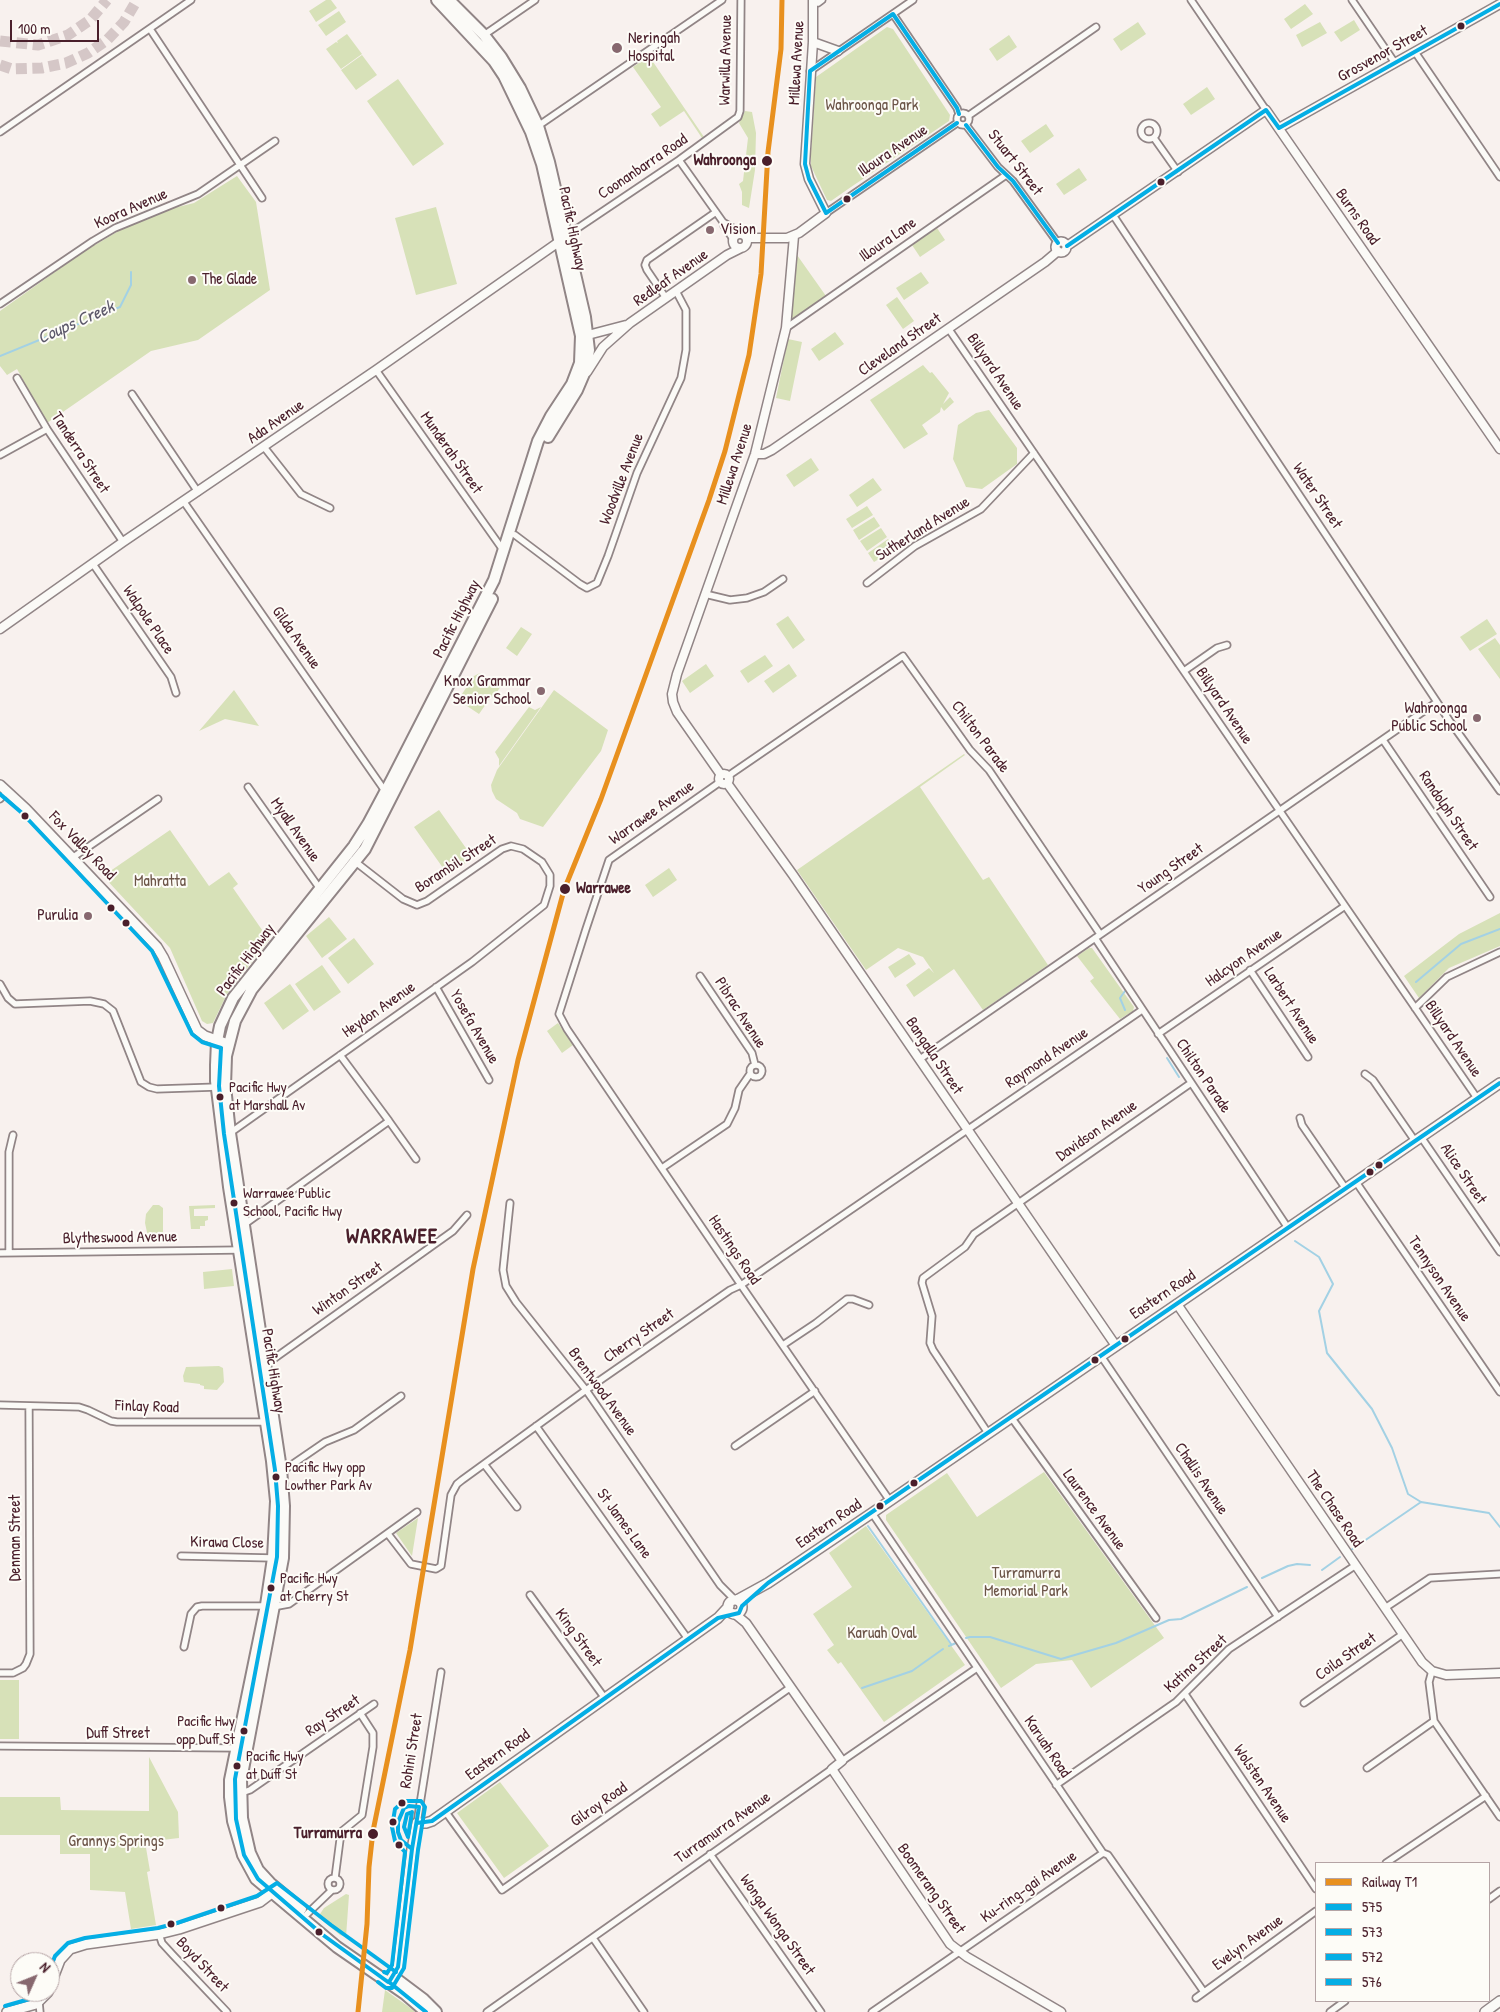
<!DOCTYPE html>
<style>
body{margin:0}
#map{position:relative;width:1500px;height:2012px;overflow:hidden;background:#f8f1ee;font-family:"Patrick Hand",sans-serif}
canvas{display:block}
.legend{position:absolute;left:1315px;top:1862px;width:175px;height:140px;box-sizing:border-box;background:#fdfcf7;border:1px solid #b5a4a5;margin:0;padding:6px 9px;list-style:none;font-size:15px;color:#4a1f2b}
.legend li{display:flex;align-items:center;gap:10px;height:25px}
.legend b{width:25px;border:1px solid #b5a4a5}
.north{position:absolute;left:10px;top:1952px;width:50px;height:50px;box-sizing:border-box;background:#fdfcf7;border:1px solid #b5a4a5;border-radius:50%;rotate:46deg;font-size:14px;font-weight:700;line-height:20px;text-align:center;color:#4a1f2b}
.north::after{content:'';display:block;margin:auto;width:18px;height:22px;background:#87686f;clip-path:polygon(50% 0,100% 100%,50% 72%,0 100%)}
.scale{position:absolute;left:10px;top:20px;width:89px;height:22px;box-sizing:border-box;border:2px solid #4a1f2b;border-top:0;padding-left:6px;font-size:15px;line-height:18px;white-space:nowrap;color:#4a1f2b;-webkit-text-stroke:4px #fdfcf7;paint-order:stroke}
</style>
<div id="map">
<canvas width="1500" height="2012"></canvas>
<ul class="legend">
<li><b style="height:6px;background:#e8901e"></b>Railway T1</li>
<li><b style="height:6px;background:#04aee5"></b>575</li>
<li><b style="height:6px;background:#04aee5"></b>573</li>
<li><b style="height:6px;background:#04aee5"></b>572</li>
<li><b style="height:6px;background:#04aee5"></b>576</li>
</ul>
<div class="north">N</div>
<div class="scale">100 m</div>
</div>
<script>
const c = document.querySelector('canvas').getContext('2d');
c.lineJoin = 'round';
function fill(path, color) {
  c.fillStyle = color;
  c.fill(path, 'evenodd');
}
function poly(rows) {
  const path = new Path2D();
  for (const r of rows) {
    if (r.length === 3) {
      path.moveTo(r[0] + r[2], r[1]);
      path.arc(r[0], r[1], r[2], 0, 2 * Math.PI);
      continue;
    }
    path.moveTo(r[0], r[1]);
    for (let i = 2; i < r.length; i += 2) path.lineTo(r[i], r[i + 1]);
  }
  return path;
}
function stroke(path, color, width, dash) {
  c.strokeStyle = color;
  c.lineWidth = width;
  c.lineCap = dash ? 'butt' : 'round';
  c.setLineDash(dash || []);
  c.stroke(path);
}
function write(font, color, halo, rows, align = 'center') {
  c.font = font + ' "Patrick Hand",sans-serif';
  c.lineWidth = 4;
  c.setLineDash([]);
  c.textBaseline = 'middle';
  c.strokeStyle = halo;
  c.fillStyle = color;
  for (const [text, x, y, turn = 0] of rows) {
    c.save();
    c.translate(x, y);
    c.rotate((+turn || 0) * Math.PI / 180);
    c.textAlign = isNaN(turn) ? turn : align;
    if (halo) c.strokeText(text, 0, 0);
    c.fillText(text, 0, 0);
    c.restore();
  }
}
const green = poly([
 [326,0,331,0,337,8,316,22,309,11],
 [1305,4,1313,14,1291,29,1284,19],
 [339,11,346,22,326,36,318,25],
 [1354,20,1360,30,1341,42,1334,32],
 [1138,22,1146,34,1121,51,1113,39],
 [1320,22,1327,33,1302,47,1296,35],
 [887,27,893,29,950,115,949,121,851,187,831,201,827,200,811,166,811,154,816,77],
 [347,34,362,54,341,69,326,49,336,42,338,43,337,41],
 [1009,35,1017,47,997,61,989,49],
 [362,55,377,75,356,90,341,70],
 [649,56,704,137,702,138,684,111,660,127,651,114,661,107,633,67],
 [398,79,444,144,413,166,367,101],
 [1207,87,1215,99,1191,115,1183,104],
 [745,111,752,112,756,133,755,170,749,208,742,205,742,192,739,184,743,181,748,138,739,123],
 [1046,124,1054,136,1030,153,1021,141],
 [1079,168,1087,180,1064,195,1056,184],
 [237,176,256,202,270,290,198,340,151,351,47,423,17,369,7,375,0,366,0,311,83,252,122,229,158,212,194,203],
 [436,207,457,284,416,295,395,218],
 [937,228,945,240,920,257,912,245],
 [797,255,826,296,794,318,792,318,792,310],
 [921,272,929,283,904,300,896,288],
 [897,297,914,321,903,329,886,305],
 [835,332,844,344,819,361,811,349],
 [788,339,802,342,790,401,776,398],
 [923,365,930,373,932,372,949,393,943,404,950,397,954,402,944,411,941,407,940,412,922,425,928,434,904,449,870,400],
 [989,410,1017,448,1017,464,982,489,966,487,953,459,958,425,976,413],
 [811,458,819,470,794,487,786,475],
 [873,478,882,490,857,507,849,495],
 [867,506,873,515,852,528,846,519],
 [874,517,880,526,859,540,853,530],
 [881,528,887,537,867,551,860,541],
 [888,539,895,549,874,562,868,553],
 [788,616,805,640,793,649,776,624],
 [1487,619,1497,634,1470,651,1460,637],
 [521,627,532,634,517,656,506,648],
 [1495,638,1500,645,1500,679,1478,649],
 [765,655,773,666,748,683,740,671],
 [706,664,714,676,690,693,682,681],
 [789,664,797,676,773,693,764,681],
 [480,673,501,686,493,698,491,697,479,714,458,700,474,676],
 [234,690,259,726,225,719,199,731],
 [554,690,608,730,601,751,543,827,520,819,517,813,496,799,492,791,491,785,497,770],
 [529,707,535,710,541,707,499,766,499,759,495,752],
 [964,754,965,755,920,787,983,880,989,877,1048,965,983,1010,954,969,914,997,906,985,929,968,934,973,923,957,898,948,866,970,797,870],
 [439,810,473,858,448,875,414,827],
 [170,830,209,886,229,872,238,884,233,888,269,940,227,994,213,1023,207,1024,202,1021,170,948,103,876],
 [669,868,677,880,653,897,645,885],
 [1500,913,1500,946,1449,968,1419,998,1404,976,1459,934],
 [329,917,347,939,322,958,306,936],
 [354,938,374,964,348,984,328,958],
 [1089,948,1092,948,1134,1007,1133,1011,1120,1019,1090,981,1094,978,1077,956],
 [909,954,916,964,895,978,888,967],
 [322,965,341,992,314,1011,295,984],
 [290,984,309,1011,283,1030,264,1003],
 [558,1023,573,1045,562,1053,547,1031],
 [153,1205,159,1205,163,1208,163,1232,161,1236,156,1238,148,1237,145,1223,146,1214],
 [215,1205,215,1208,194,1209,194,1216,208,1216,208,1220,205,1221,205,1226,200,1226,200,1229,191,1229,189,1206],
 [232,1269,234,1286,204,1289,203,1272],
 [219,1366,223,1368,224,1382,217,1390,204,1389,204,1386,200,1385,200,1384,184,1382,183,1376,186,1367],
 [1044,1472,1164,1638,1091,1688,1072,1660,1036,1664,1001,1688,886,1520,886,1515,947,1473,977,1517],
 [418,1518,412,1556,396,1533],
 [866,1526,965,1665,884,1722,841,1662,838,1664,827,1650,834,1645,813,1614,852,1587,829,1553],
 [0,1680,19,1680,19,1739,0,1739],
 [149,1757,178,1812,179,1838,145,1842,150,1871,147,1872,156,1925,131,1929,125,1892,90,1890,90,1854,60,1854,60,1835,0,1835,0,1797,60,1797,61,1810,149,1811],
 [500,1782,549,1846,504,1878,457,1813],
 [346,1894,349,1895,346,1937,340,1935,323,1921,320,1914,324,1908],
 [385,1990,409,2007,415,2012,382,2012]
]);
const stream = poly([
 [0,356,120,307,131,285,131,272],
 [1416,982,1461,944,1500,929],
 [1125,991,1120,998,1125,1010],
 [1167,1058,1179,1077],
 [1295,1241,1319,1257,1333,1284,1319,1311,1327,1353,1372,1409,1392,1448,1408,1494,1421,1502,1489,1513,1500,1527],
 [868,1526,951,1644],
 [1351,1550,1421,1502],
 [1322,1570,1340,1557],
 [1262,1578,1288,1566,1297,1564,1310,1565],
 [966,1638,970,1637,990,1637,1061,1659,1116,1643,1169,1620,1181,1619,1247,1587],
 [949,1646,956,1643],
 [862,1688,912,1671,943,1649]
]);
const motorwayTunnel = poly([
 [0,41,38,45,68,35,90,20,107,0],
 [0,65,12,69,42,68,66,63,88,53,107,40,124,22,137,0]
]);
const minor = poly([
 [1191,0,1266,110],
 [1352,0,1395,63],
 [813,2,818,3,822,0],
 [893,14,957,108,959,114],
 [150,29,262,198],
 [484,35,535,0],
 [1415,52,1500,177],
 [810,71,913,0],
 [963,119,6],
 [968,116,1096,27],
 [1149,131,8],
 [966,125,998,167,1013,181,1058,243],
 [538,126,722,0],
 [0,132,191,0],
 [1154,138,1178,172],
 [679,160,723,222,724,226,733,239],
 [826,213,957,123],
 [1113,215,1449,720,1500,791],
 [723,222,743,234],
 [566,236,679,160,738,117,740,111,741,0],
 [666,298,647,270,645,265,647,260,716,212],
 [0,304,93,241,115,228,198,194,275,141],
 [786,328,1006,175],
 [948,328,1477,1098],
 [376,370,503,550],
 [17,378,47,429,123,542],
 [132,394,198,492],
 [264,447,301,494,330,508],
 [0,455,47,429],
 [184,502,385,791],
 [515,535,580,584,587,588,597,583,608,556,637,473,681,378,686,350,686,310,676,291],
 [93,564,171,677,176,693],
 [867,583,915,546,981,509,1034,453],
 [705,594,730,600,747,598,764,592,783,579],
 [1184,671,1217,648,1227,645],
 [1383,740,1490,897],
 [728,776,903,656,970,750,989,770,1100,934],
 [720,782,609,860,586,929,559,1014,567,1029,741,1285,890,1501],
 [248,787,320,889],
 [0,799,7,791],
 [72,858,158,799],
 [1095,938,1288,1228],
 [1250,970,1308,1057],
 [700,976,752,1053,755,1065],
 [0,984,8,998,15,1004,90,1001,104,1004,113,1011,117,1021,141,1082,149,1087,157,1089,217,1087],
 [436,987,489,1080],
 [1415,1008,1447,977,1500,952],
 [1158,1034,1345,906],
 [920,1059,1437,702],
 [756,1071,6],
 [1365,1074,1373,1080,1415,1141],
 [1300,1118,1302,1125,1346,1189],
 [389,1121,416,1159],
 [230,1133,472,962,544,905,550,886,550,875,542,862,523,849,511,846,502,849,427,901,417,905,403,899,353,860],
 [1421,1137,1500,1252],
 [662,1168,727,1124,735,1108,739,1090,750,1074],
 [1356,1182,1500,1392],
 [510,1203,503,1270,506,1286,516,1302,586,1390,720,1585,735,1600],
 [242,1226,389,1121,340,1055],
 [9,1252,9,1152,13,1135],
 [0,1253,239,1250],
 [783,1345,816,1323,847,1299,853,1299,869,1305],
 [1101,1356,1278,1617],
 [265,1365,453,1231,467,1215],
 [0,1405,79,1407,88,1410,111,1421,117,1422,266,1422],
 [1011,1417,1156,1618],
 [536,1426,688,1639],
 [988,1433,933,1350,930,1343,932,1316,922,1283,923,1278,965,1247,974,1234,1191,1083],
 [735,1446,815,1391],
 [484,1464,517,1507],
 [281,1469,287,1468,325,1442,354,1430,401,1396],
 [872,1513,1103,1853,1108,1855,1204,1992],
 [388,1534,411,1564,436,1569,441,1566,451,1495,457,1484,462,1480,586,1390,730,1290,741,1285,1142,1010],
 [181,1556,273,1558],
 [530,1595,604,1697],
 [1385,1608,1430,1578,1500,1574],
 [184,1647,191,1614,197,1607,202,1606,278,1606,289,1604,417,1512],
 [0,1673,13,1673,23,1668,26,1664,30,1654,29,1406],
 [1185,1694,1316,1889],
 [1304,1703,1403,1634],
 [1434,1721,1500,1817],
 [0,1746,236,1748],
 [842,1761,977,1668],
 [1367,1768,1434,1721,1429,1682,1432,1671],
 [1056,1785,1176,1702,1229,1649,1356,1565],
 [241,1793,250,1790,374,1704],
 [445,1811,502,1890,791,1687],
 [417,1823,441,1672],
 [710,1854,821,2012],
 [1386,1863,1486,1796],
 [334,1884,6],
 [335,1878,341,1832,362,1815,373,1747,373,1733,360,1713],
 [1489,1899,1500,1891],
 [307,1914,332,1890],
 [159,1934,162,1943,173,1955,227,2012],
 [593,1938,644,2012],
 [1196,1998,1316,1911],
 [39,2002,40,2012],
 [487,2012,832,1769],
 [872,2012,1103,1853],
 [1330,2012,1345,2001]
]);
const tertiary = poly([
 [813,42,838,51],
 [1279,128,1500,4],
 [740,241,7],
 [747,238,787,238,799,233,826,213,809,179,805,164,813,42,813,0],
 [1061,247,5.5],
 [1067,246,1266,110,1500,449],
 [584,336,626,325],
 [587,372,603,347,630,323,727,255,741,248],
 [755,454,764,454,772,450,1045,262,1058,251],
 [0,629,123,542,376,370,563,239],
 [724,779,5],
 [721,775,677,712,673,702,672,694,677,674,755,454,786,328,794,236],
 [727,783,793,875,1116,1346],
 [1177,1304,1422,1662,1432,1671,1446,1675,1500,1673],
 [735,1614,746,1623,842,1761,832,1769,950,1944,967,1957,1061,2012]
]);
const secondary = poly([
 [0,785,26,809,157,947,163,957,197,1030,205,1036,228,1044],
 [737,1600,768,1583,872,1513,1500,1083],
 [735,1607,7],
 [389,1982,398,1967,412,1849,417,1823,426,1823,432,1821,718,1618,729,1606],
 [50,1986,60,1960,70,1949,86,1944,159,1934,179,1929,260,1902,277,1889],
 [7,2012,36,2004,48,1992],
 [1485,2012,1500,2001]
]);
const trunk = poly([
 [449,0,484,35,501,57,520,88,538,126,549,162,585,317,589,350,586,369,577,390,548,437],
 [301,1909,270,1883,258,1870,250,1853,242,1818,241,1780,283,1558,284,1506,281,1469,230,1133,225,1086,226,1056,235,1021,252,989,365,849,492,599],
 [395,1978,423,1999,436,2012],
 [426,2012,405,1994,337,1947,256,1879,243,1855,233,1821,230,1797,230,1780,266,1605,273,1558,276,1501,272,1461,229,1187,216,1081,216,1065,217,1041,220,1026,233,998,354,846,368,824,392,779,494,580,538,441,551,416,572,384,580,363,581,336,542,164,531,132,504,76,494,61,437,0]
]);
const bus1 = poly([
 [419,1807,412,1849,398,1967,389,1982,426,2012],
 [417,1823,432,1821,718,1618,739,1613,742,1606,768,1583,1500,1083],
 [412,1849,401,1840,398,1832,398,1822,404,1808,409,1806,419,1807]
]);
const bus2 = poly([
 [0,794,22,813,152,951,192,1034,202,1042,221,1048,219,1086,224,1134,275,1470,278,1506,277,1557,235,1779,236,1819,244,1855,258,1879,323,1935,388,1982],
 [378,1982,386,1988,392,1988,404,1968,418,1850,425,1807,421,1801,404,1801,395,1809,392,1827,395,1841,405,1852]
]);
const bus3 = poly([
 [412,1812,408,1837,404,1827,407,1814,412,1812],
 [50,1969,55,1956,68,1943,85,1938,158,1928,177,1923,257,1896,277,1883,331,1925,396,1972],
 [384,1972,387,1973,392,1965,405,1852],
 [5,2006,33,1998,39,1992]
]);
const bus4 = poly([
 [957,123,826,213,809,179,805,164,810,71,893,14,957,108,959,114],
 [966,125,998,167,1013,181,1058,243],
 [1067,246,1266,110,1279,128,1500,4]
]);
const rail1 = poly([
 [358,2012,367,1924,369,1867,373,1831,410,1650,473,1269,518,1060,564,890,601,799,709,500,725,451,749,355,761,274,768,152,781,49,782,0]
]);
const markers = [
 [1461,26,4.5,"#4a1f2b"],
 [617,48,6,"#87686f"],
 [767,161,6,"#4a1f2b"],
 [1161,182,4.5,"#4a1f2b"],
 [847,199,4.5,"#4a1f2b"],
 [710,230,5,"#87686f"],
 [192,280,5,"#87686f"],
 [541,691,5,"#87686f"],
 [1477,718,5,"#87686f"],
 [25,816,4.5,"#4a1f2b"],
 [565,889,6,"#4a1f2b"],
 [111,908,4.5,"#4a1f2b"],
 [88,916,5,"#87686f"],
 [126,923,4.5,"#4a1f2b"],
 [220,1097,4.5,"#4a1f2b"],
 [1379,1165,4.5,"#4a1f2b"],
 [1370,1172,4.5,"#4a1f2b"],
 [234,1203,4.5,"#4a1f2b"],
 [1125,1339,4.5,"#4a1f2b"],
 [1095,1360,4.5,"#4a1f2b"],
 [276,1477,4.5,"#4a1f2b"],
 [914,1483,4.5,"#4a1f2b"],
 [880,1506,4.5,"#4a1f2b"],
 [271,1588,4.5,"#4a1f2b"],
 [244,1731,4.5,"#4a1f2b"],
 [237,1766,4.5,"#4a1f2b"],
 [402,1803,4.5,"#4a1f2b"],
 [393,1822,4.5,"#4a1f2b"],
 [373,1834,6,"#4a1f2b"],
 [399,1845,4.5,"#4a1f2b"],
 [221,1908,4.5,"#4a1f2b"],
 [171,1924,4.5,"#4a1f2b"],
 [319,1932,4.5,"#4a1f2b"]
];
const busNames = [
 ["Pacific Hwy",229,1088],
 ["at Marshall Av",229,1106],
 ["Warrawee Public",243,1194],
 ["School, Pacific Hwy",243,1212],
 ["Pacific Hwy opp",285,1468],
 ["Lowther Park Av",285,1486],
 ["Pacific Hwy",280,1579],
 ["at Cherry St",280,1597],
 ["Pacific Hwy",235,1722,"right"],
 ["opp Duff St",235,1740,"right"],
 ["Pacific Hwy",246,1757],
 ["at Duff St",246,1775]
];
const poiNames = [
 ["Neringah",628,39],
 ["Hospital",628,57],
 ["Vision",720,230],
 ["The Glade",202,280],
 ["Knox Grammar",531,682,"right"],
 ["Senior School",531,700,"right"],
 ["Wahroonga",1467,709,"right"],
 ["Public School",1467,727,"right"],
 ["Purulia",78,916,"right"]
];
const streetNames = [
 ["Grosvenor Street",1383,54,-29],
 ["Warwilla Avenue",726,60,-89],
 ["Millewa Avenue",797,63,-87],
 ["Illoura Avenue",893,151,-34],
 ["Stuart Street",1015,163,52],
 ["Coonanbarra Road",643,167,-34],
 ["Koora Avenue",131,209,-24],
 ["Burns Road",1357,217,55],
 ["Pacific Highway",572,229,78],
 ["Illoura Lane",888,240,-35],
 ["Redleaf Avenue",671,278,-35],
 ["Cleveland Street",900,345,-35],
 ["Billyard Avenue",995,372,56],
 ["Ada Avenue",276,422,-35],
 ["Tanderra Street",80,453,57],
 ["Munderah Street",451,453,55],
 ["Millewa Avenue",735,464,-72],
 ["Woodville Avenue",622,479,-69],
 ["Water Street",1317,496,56],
 ["Sutherland Avenue",923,529,-32],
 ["Pacific Highway",457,619,-63],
 ["Walpole Place",148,620,56],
 ["Gilda Avenue",296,638,55],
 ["Billyard Avenue",1224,706,56],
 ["Chilton Parade",980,737,53],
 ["Randolph Street",1448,811,56],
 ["Warrawee Avenue",652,813,-35],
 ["Myall Avenue",295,830,55],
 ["Fox Valley Road",82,846,46],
 ["Borambil Street",456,864,-33],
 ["Young Street",1171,869,-35],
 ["Halcyon Avenue",1244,958,-35],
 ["Pacific Highway",246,960,-53],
 ["Larbert Avenue",1291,1006,57],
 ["Heydon Avenue",379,1010,-35],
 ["Pibrac Avenue",740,1013,57],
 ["Yosefa Avenue",474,1027,60],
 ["Billyard Avenue",1453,1039,56],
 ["Bangalla Street",934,1056,56],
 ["Raymond Avenue",1047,1058,-34],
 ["Chilton Parade",1203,1076,56],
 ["Davidson Avenue",1097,1131,-35],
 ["Alice Street",1463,1174,56],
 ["Blytheswood Avenue",120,1238,-1],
 ["Hastings Road",734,1250,56],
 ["Tennyson Avenue",1439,1279,56],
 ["Winton Street",348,1289,-35],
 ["Eastern Road",1163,1295,-34],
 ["Cherry Street",639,1336,-35],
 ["Pacific Highway",273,1371,81],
 ["Brentwood Avenue",602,1392,54],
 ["Finlay Road",147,1407,2],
 ["Challis Avenue",1201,1479,56],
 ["The Chase Road",1334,1509,56],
 ["Laurence Avenue",1094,1510,54],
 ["St James Lane",624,1524,54],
 ["Eastern Road",829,1524,-34],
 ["Denman Street",16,1538,-90],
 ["Kirawa Close",227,1543,1],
 ["King Street",578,1638,54],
 ["Coila Street",1346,1657,-35],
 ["Katina Street",1196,1664,-42],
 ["Ray Street",333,1716,-34],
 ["Duff Street",118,1734],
 ["Karuah Road",1047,1747,56],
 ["Rohini Street",412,1751,-81],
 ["Eastern Road",498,1755,-36],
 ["Wolsten Avenue",1262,1784,56],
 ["Gilroy Road",599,1805,-35],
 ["Turramurra Avenue",723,1828,-35],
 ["Ku-ring-gai Avenue",1029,1887,-35],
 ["Boomerang Street",931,1889,55],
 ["Wonga Wonga Street",777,1925,55],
 ["Evelyn Avenue",1248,1943,-36],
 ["Boyd Street",202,1965,47]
];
const parkNames = [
 ["Wahroonga Park",872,106],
 ["Mahratta",160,882],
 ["Turramurra",1026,1574],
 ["Memorial Park",1026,1592],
 ["Karuah Oval",882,1634],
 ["Grannys Springs",116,1842]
];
const stopNames = [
 ["Wahroonga",756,161],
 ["Warrawee",576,889,"left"],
 ["Turramurra",362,1834]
];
const waterNames = [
 ["Coups Creek",76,323,-24]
];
const districtNames = [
 ["WARRAWEE",392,1237]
];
fill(green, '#d7e1b8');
stroke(stream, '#a3d1e4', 2);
stroke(motorwayTunnel, '#d5c7c7', 11, [11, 5.5]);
stroke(minor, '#918586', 9);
stroke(tertiary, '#918586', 11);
stroke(secondary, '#918586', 12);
stroke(trunk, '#918586', 14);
stroke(minor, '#fbfaf7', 5.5);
stroke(tertiary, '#fbfaf7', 8);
stroke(secondary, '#fbfaf7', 9);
stroke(trunk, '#fbfaf7', 10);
stroke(bus1, '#04aee5', 4);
stroke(bus2, '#04aee5', 4);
stroke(bus3, '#04aee5', 4);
stroke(bus4, '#04aee5', 4);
stroke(rail1, '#e8901e', 5);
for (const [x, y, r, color] of markers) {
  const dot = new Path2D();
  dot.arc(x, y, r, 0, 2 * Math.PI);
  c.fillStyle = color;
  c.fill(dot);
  stroke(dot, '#fdfcf7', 2);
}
write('15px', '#4a1f2b', '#fdfcf7', busNames, 'left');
write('16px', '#4a1f2b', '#fdfcf7', poiNames, 'left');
write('16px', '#4a1f2b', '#fdfcf7', streetNames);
write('16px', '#6c5548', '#fdfcf7', parkNames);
write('bold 16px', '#4a1f2b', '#fdfcf7', stopNames, 'right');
write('italic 18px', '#5c586a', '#fdfcf7', waterNames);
c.letterSpacing = '1px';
write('bold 21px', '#4a1f2b', '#fdfcf7', districtNames);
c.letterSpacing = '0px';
</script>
